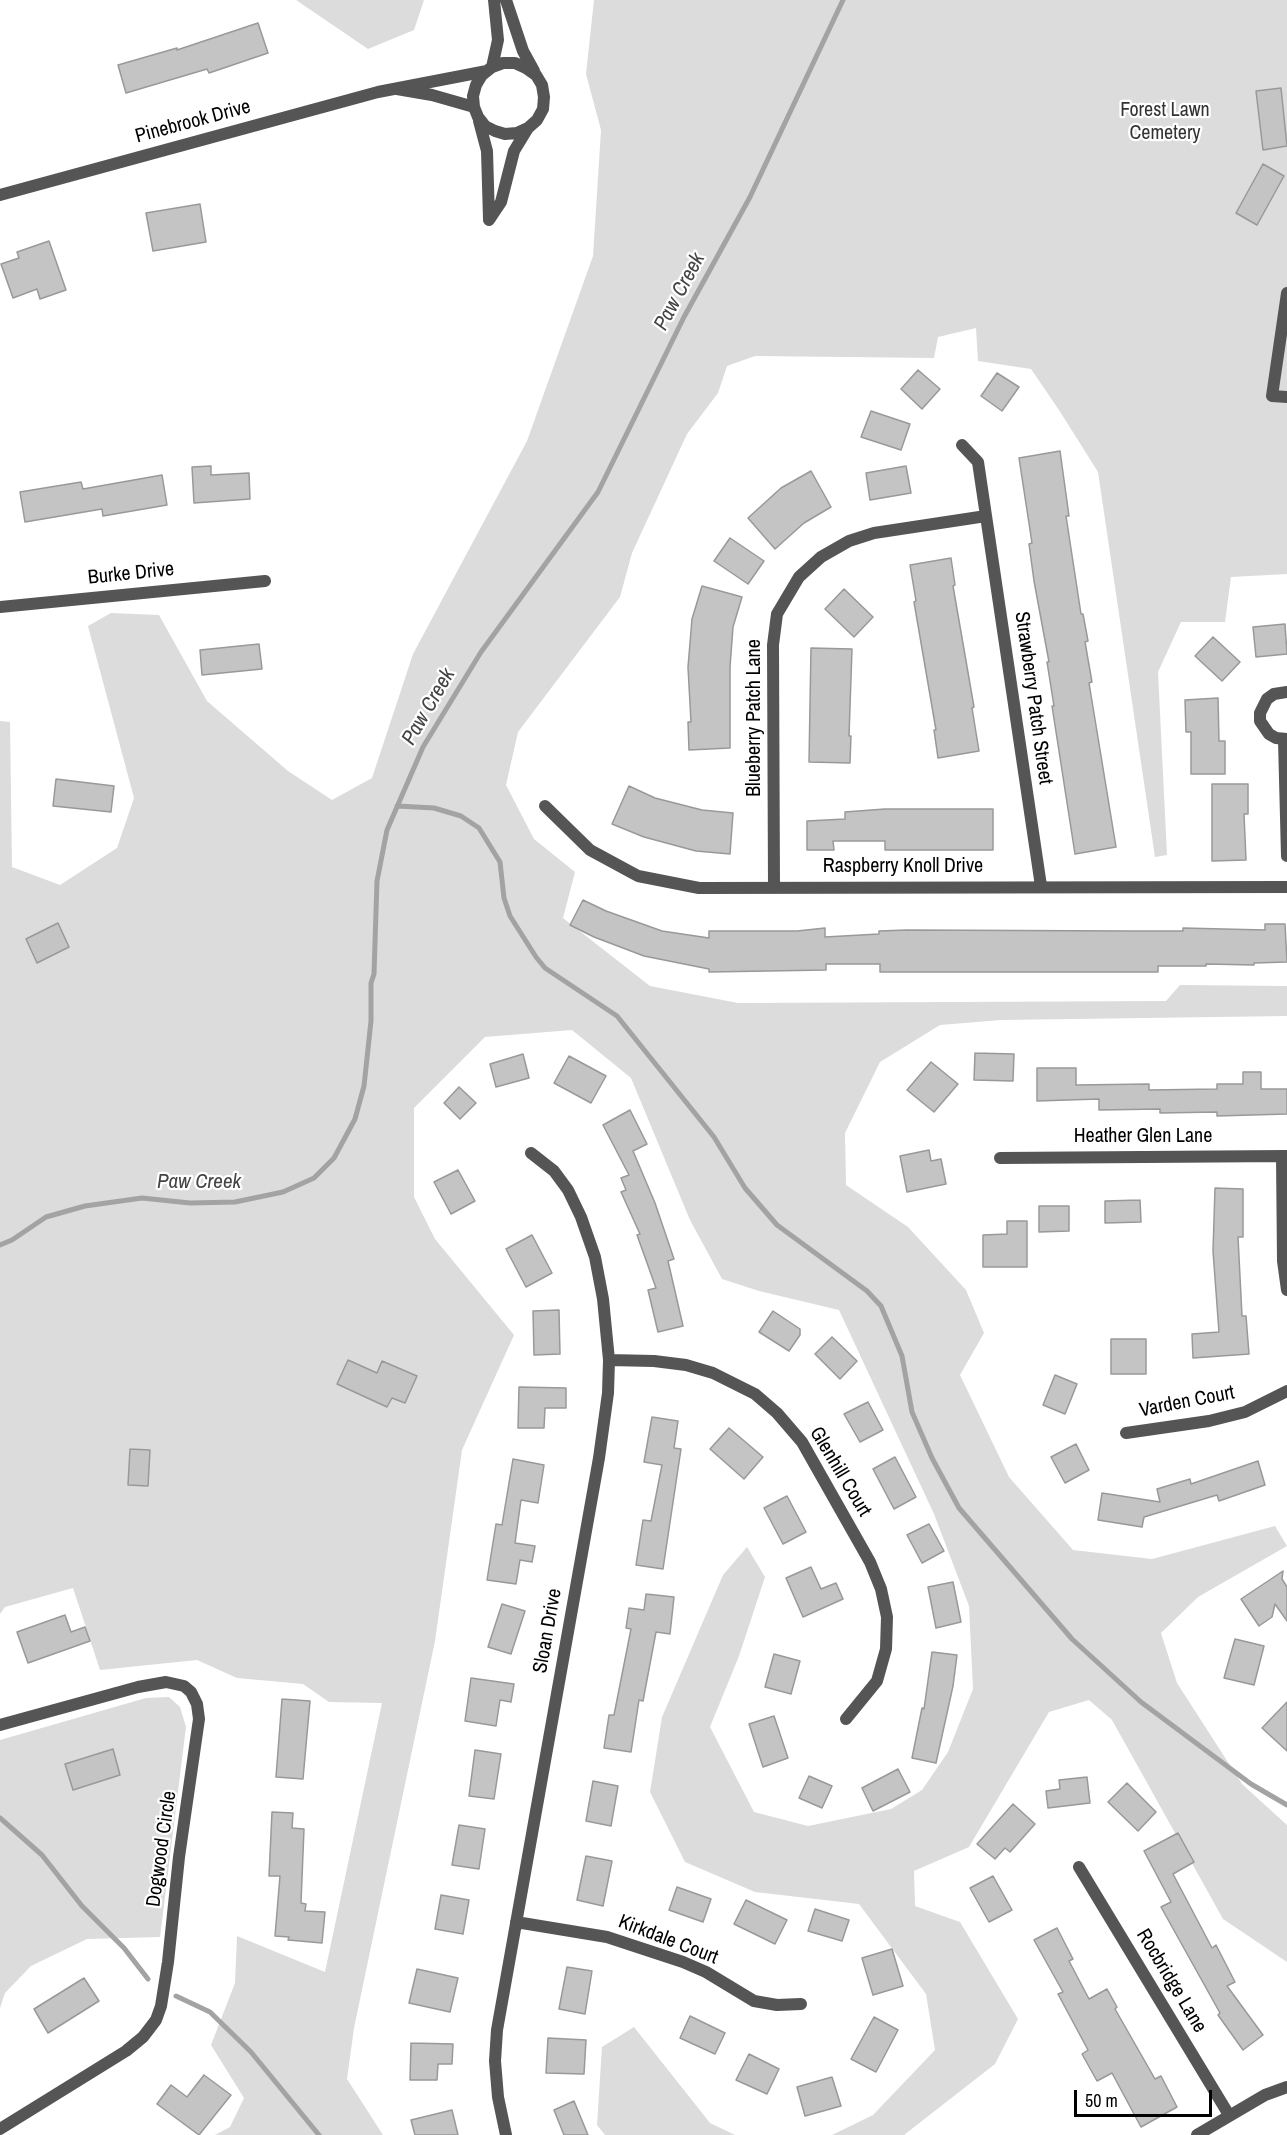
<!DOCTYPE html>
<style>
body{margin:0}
#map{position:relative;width:1287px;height:2135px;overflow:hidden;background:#fff;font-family:"Archivo Narrow",sans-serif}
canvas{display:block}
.scale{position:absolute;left:1074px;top:2090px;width:138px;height:27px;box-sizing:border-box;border:3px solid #000;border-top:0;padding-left:8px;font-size:18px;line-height:21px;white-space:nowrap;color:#000;-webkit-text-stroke:4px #fff;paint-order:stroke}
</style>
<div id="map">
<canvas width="1287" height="2135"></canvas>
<div class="scale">50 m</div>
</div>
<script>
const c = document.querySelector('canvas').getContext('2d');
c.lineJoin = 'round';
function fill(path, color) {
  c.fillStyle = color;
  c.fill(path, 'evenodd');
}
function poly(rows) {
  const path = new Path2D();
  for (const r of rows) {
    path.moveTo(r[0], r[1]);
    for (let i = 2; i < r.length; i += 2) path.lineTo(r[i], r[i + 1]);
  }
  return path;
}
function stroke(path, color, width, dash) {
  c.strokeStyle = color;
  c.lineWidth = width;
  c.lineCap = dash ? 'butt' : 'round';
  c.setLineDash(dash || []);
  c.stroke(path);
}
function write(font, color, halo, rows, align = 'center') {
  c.font = font + ' "Archivo Narrow",sans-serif';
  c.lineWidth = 4.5;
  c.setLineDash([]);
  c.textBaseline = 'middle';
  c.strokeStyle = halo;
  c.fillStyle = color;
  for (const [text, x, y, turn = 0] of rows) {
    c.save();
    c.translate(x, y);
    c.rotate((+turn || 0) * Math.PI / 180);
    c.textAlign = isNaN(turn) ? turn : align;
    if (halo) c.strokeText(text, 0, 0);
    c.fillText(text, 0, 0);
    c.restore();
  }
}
const green = poly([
 [296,0,424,0,414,30,368,49],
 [594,0,1287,0,1287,574,1231,577,1225,622,1181,622,1158,672,1167,855,1155,857,1098,472,1059,410,1031,369,978,361,976,328,938,337,934,358,755,356,727,366,718,393,687,434,632,553,620,597,518,732,506,785,534,839,575,872,563,918,650,986,738,1003,1166,1001,1180,985,1287,986,1287,1016,1001,1020,940,1025,880,1062,845,1133,846,1185,908,1227,966,1290,984,1333,960,1375,1009,1477,1073,1550,1152,1559,1275,1526,1287,1546,1198,1597,1161,1633,1177,1683,1242,1784,1287,1825,1287,1962,1223,1919,1112,1720,1089,1700,1049,1712,969,1847,914,1871,915,1906,960,1922,1018,2019,995,2064,904,2135,832,2135,873,2115,935,2050,926,1994,859,1904,755,1892,685,1862,650,1792,662,1717,723,1575,747,1547,765,1577,739,1656,710,1727,754,1812,808,1826,891,1809,922,1790,948,1752,973,1689,969,1606,934,1514,839,1310,759,1291,722,1279,690,1220,631,1078,572,1030,485,1037,414,1108,414,1197,435,1239,514,1335,462,1450,435,1641,354,2028,347,2079,383,2135,215,2135,230,2127,244,2098,211,2045,235,1983,237,1936,325,1972,382,1703,329,1702,303,1684,237,1678,197,1660,100,1670,73,1588,5,1607,0,1614,0,721,10,722,12,867,60,885,117,848,134,798,88,626,111,613,159,615,207,701,288,771,332,800,372,778,413,654,527,441,593,256,601,130,586,74],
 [169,1697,180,1707,186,1727,160,1937,87,1939,31,1966,5,1993,0,2008,0,1740,146,1698],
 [634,2027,710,2123,735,2135,605,2135,597,2125,602,2047]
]);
const stream = poly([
 [397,806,434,808,461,816,479,828,500,862,504,898,510,916,536,957,545,968,617,1016,714,1137,745,1188,777,1225,867,1291,881,1306,902,1356,912,1412,932,1458,959,1508,1072,1639,1141,1702,1251,1784,1287,1805],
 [0,1245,12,1240,46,1217,85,1206,142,1198,190,1203,235,1202,283,1192,314,1178,334,1158,355,1119,364,1086,371,1021,371,983,374,974,377,881,387,830,423,747,481,652,598,492,684,317,750,197,843,0],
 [0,1818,42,1855,82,1906,124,1948,148,1979],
 [176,1996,210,2012,251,2052,319,2135]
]);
const building = poly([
 [258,23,268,53,209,73,207,69,126,93,118,65,177,48,177,50,258,23],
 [1281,88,1287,146,1263,150,1256,91,1281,88],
 [1263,164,1284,176,1257,225,1236,213,1263,164],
 [200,204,206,242,153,251,146,213,200,204],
 [49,241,66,290,40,299,37,289,13,298,1,264,19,258,17,252,49,241],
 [918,370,940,389,922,409,901,389,918,370],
 [997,373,1019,387,1002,411,981,396,997,373],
 [871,411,910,424,901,450,861,437,871,411],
 [1060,451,1069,516,1066,516,1081,614,1083,614,1088,641,1085,642,1092,682,1089,683,1116,847,1075,854,1052,706,1054,706,1047,662,1049,662,1034,581,1029,544,1032,543,1019,458,1060,451],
 [211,466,211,475,249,473,250,499,194,503,192,467,211,466],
 [906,466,911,493,870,500,866,473,906,466],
 [811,471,831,507,804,523,775,549,748,518,781,488,811,471],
 [162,475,167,505,103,516,102,509,25,522,20,492,81,482,83,489,162,475],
 [730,538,764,561,748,584,714,561,730,538],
 [951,558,955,585,953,586,974,707,972,708,979,751,938,758,934,730,936,730,914,602,916,601,910,565,951,558],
 [702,586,742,597,733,627,730,667,730,748,689,750,688,722,691,722,688,667,692,619,702,586],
 [844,589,873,617,854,637,825,609,844,589],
 [1285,624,1287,654,1256,657,1253,627,1285,624],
 [1213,637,1240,662,1222,681,1195,656,1213,637],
 [259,644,262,669,202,675,200,650,259,644],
 [811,648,852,649,849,736,851,736,850,763,809,762,811,648],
 [1218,698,1219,741,1225,741,1225,774,1191,774,1191,732,1186,732,1185,700,1218,698],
 [56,779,114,786,111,812,53,806,56,779],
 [1212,784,1248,784,1248,814,1244,814,1246,860,1212,861,1212,784],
 [629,786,655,798,702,810,733,813,730,854,696,851,644,837,612,824,629,786],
 [885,809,993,809,993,850,885,850,885,841,833,841,834,850,807,850,807,821,845,819,845,812,885,809],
 [583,900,606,911,662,931,709,938,709,931,797,931,825,928,825,937,879,934,879,931,907,930,1129,931,1183,931,1183,928,1265,930,1265,924,1285,924,1287,962,1254,963,1254,965,1206,964,1206,966,1158,966,1158,972,880,972,880,964,826,964,826,970,709,972,709,969,644,956,594,937,570,925,583,900],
 [58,923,69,947,37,963,26,939,58,923],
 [975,1053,1014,1054,1013,1081,974,1080,975,1053],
 [523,1054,529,1078,496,1087,490,1064,523,1054],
 [569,1056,606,1076,591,1103,554,1083,569,1056],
 [931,1062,958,1084,934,1112,907,1090,931,1062],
 [1037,1068,1076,1068,1076,1085,1149,1084,1149,1090,1217,1089,1217,1084,1243,1084,1243,1072,1261,1072,1261,1089,1287,1089,1287,1114,1217,1116,1217,1112,1160,1113,1160,1109,1099,1110,1099,1099,1037,1101,1037,1068],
 [459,1087,476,1103,460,1119,444,1103,459,1087],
 [630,1110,647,1144,633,1151,655,1203,674,1259,668,1261,683,1326,658,1332,648,1290,656,1288,637,1235,640,1234,621,1192,626,1190,621,1178,629,1175,603,1125,630,1110],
 [929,1150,931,1161,941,1159,946,1184,907,1192,900,1156,929,1150],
 [458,1170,475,1201,451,1214,434,1182,458,1170],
 [1215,1188,1243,1189,1243,1237,1238,1237,1242,1316,1246,1316,1249,1354,1193,1358,1192,1334,1219,1332,1213,1251,1215,1188],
 [1140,1200,1141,1222,1105,1223,1105,1201,1140,1200],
 [1039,1206,1069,1206,1069,1231,1039,1232,1039,1206],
 [1007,1221,1027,1221,1027,1267,983,1267,983,1235,1007,1234,1007,1221],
 [532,1235,552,1273,526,1287,506,1249,532,1235],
 [559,1310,560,1354,534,1355,533,1311,559,1310],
 [773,1311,800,1329,800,1335,789,1351,759,1332,773,1311],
 [832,1337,857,1361,840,1379,815,1354,832,1337],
 [1111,1339,1146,1339,1146,1374,1111,1374,1111,1339],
 [348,1360,377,1373,382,1361,417,1376,405,1403,392,1398,387,1407,337,1384,348,1360],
 [1055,1375,1077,1384,1065,1414,1043,1405,1055,1375],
 [519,1387,566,1388,566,1408,545,1408,544,1428,518,1428,519,1387],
 [868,1402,883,1430,860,1442,844,1414,868,1402],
 [652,1417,678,1421,674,1448,681,1449,663,1569,636,1565,643,1520,651,1521,662,1465,644,1462,652,1417],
 [729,1428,763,1457,744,1479,710,1449,729,1428],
 [1076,1444,1089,1470,1065,1483,1051,1457,1076,1444],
 [130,1449,150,1450,148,1486,128,1485,130,1449],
 [895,1457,916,1497,894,1509,873,1469,895,1457],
 [513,1459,544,1465,538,1503,521,1500,515,1543,535,1546,532,1562,520,1560,516,1584,487,1580,496,1524,502,1525,513,1459],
 [1258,1461,1265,1485,1219,1501,1217,1495,1144,1517,1142,1527,1098,1520,1102,1493,1160,1502,1157,1489,1190,1479,1191,1484,1258,1461],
 [787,1496,806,1532,783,1544,764,1508,787,1496],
 [929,1524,944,1551,922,1563,907,1535,929,1524],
 [811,1567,821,1589,836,1583,843,1599,803,1617,786,1578,811,1567],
 [1283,1571,1282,1579,1287,1587,1287,1621,1275,1604,1272,1617,1259,1626,1241,1599,1283,1571],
 [953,1582,961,1622,936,1628,928,1587,953,1582],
 [646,1594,674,1597,670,1634,656,1632,643,1701,639,1700,631,1752,604,1748,609,1715,614,1715,631,1629,626,1628,629,1608,644,1610,646,1594],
 [502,1604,525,1611,511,1654,488,1647,502,1604],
 [65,1615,71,1632,85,1627,90,1641,28,1663,17,1632,65,1615],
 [1235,1639,1264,1646,1254,1685,1224,1678,1235,1639],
 [932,1652,957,1655,953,1686,936,1763,912,1758,922,1708,924,1709,932,1652],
 [774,1654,800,1661,791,1694,765,1687,774,1654],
 [471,1678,514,1684,511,1702,500,1700,496,1726,465,1721,471,1678],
 [282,1699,310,1701,303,1779,276,1777,282,1699],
 [1287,1702,1287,1751,1262,1728,1287,1702],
 [774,1716,788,1758,763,1767,749,1724,774,1716],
 [113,1749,120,1775,73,1790,65,1764,113,1749],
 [475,1750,501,1754,494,1799,469,1796,475,1750],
 [898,1769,910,1792,873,1811,862,1788,898,1769],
 [809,1776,832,1786,822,1808,799,1798,809,1776],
 [1087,1777,1090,1803,1048,1808,1046,1791,1060,1789,1059,1780,1087,1777],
 [593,1781,618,1786,611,1826,586,1821,593,1781],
 [1127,1783,1156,1812,1138,1831,1108,1802,1127,1783],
 [1013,1804,1035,1824,1010,1852,1005,1848,995,1859,977,1844,1013,1804],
 [272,1812,293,1813,292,1828,304,1829,301,1903,306,1904,305,1911,325,1912,322,1943,288,1940,289,1937,275,1936,280,1876,269,1876,272,1812],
 [459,1825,485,1829,479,1869,452,1865,459,1825],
 [1178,1833,1194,1862,1173,1874,1212,1948,1216,1945,1235,1982,1227,1986,1263,2035,1243,2050,1218,2015,1220,2013,1161,1907,1171,1902,1144,1851,1178,1833],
 [586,1856,612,1861,603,1906,577,1900,586,1856],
 [993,1876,1012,1910,989,1922,970,1888,993,1876],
 [677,1887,711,1899,703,1922,669,1910,677,1887],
 [441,1895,469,1900,463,1934,435,1929,441,1895],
 [746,1900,787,1920,775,1944,734,1924,746,1900],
 [815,1909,849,1920,842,1941,808,1931,815,1909],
 [1057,1928,1073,1959,1069,1961,1089,1999,1107,1989,1117,2007,1115,2009,1155,2079,1161,2076,1177,2107,1141,2127,1112,2073,1097,2081,1082,2054,1088,2050,1058,1994,1063,1992,1034,1940,1057,1928],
 [892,1949,903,1986,873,1995,862,1958,892,1949],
 [567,1967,592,1971,585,2014,559,2009,567,1967],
 [417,1969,458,1978,450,2012,409,2003,417,1969],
 [84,1978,99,2001,48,2033,34,2009,84,1978],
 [690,2016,725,2033,715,2054,680,2038,690,2016],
 [874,2017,898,2030,876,2072,851,2059,874,2017],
 [548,2038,586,2040,584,2074,546,2073,548,2038],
 [411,2043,453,2044,452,2064,438,2064,437,2080,410,2080,411,2043],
 [749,2054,779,2069,767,2094,736,2080,749,2054],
 [204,2075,231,2095,199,2135,157,2104,171,2085,187,2097,204,2075],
 [832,2077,841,2106,805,2116,797,2087,832,2077],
 [574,2101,588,2135,564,2135,554,2110,574,2101],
 [452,2110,458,2135,415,2135,411,2120,452,2110]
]);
const minor = poly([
 [506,0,523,51,534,71],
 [492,67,498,40,494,0],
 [397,89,432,95,474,107],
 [479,121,487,151,489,219],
 [0,195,378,92,487,71],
 [489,220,501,202,514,151,528,128,537,120,543,109,544,97,542,85,536,75,526,68,515,63,503,63,492,67,482,75,476,85,473,96,474,107,478,117,485,126,495,131,505,134,517,133,528,128],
 [1287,293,1272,396,1287,397],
 [962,445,978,462,1041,886],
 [0,607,265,581],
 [1287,692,1274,694,1267,699,1260,713,1260,721,1269,734,1276,738,1287,739],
 [1284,740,1287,856],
 [545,806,590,850,638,876,699,888,1287,887],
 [774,887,773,645,777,614,799,577,821,557,849,541,874,533,986,516],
 [1282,1156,1283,1261,1287,1290],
 [1000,1158,1287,1156],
 [609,1360,654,1361,686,1365,713,1373,755,1394,777,1413,802,1442,870,1562,881,1589,887,1617,886,1649,877,1681,846,1719],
 [1126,1433,1209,1421,1245,1412,1287,1391],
 [0,1725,138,1687,166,1682,184,1686,191,1692,197,1704,199,1719,179,1857,168,1962,161,2006,156,2020,143,2037,126,2051,0,2129],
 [1079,1867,1229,2115],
 [516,1922,607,1937,683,1962,706,1972,754,2001,777,2005,801,2004],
 [506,2135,498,2097,495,2061,497,2030,599,1458,608,1393,609,1360,603,1299,595,1257,581,1217,568,1190,554,1171,531,1153],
 [1197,2135,1265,2095,1287,2087]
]);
const parkNames = [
 ["Forest Lawn",1165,111],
 ["Cemetery",1165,134]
];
const streetNames = [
 ["Pinebrook Drive",193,122,-15],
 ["Burke Drive",131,574,-6],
 ["Strawberry Patch Street",1033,698,82],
 ["Blueberry Patch Lane",755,718,-90],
 ["Raspberry Knoll Drive",903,867],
 ["Heather Glen Lane",1143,1137],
 ["Varden Court",1187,1402,-11],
 ["Glenhill Court",840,1472,59],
 ["Sloan Drive",548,1631,-80],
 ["Dogwood Circle",162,1849,-82],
 ["Kirkdale Court",668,1940,21],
 ["Rocbridge Lane",1171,1981,59]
];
const waterNames = [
 ["Paw Creek",680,292,-62],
 ["Paw Creek",429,707,-60],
 ["Paw Creek",199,1182]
];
fill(green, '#dcdcdc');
stroke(stream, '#a3a3a3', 5);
fill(building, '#c4c4c4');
stroke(building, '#999', 1.5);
stroke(minor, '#555', 12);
write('20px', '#333', '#fff', parkNames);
write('20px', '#000', '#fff', streetNames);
write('italic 21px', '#444', '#fff', waterNames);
</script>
